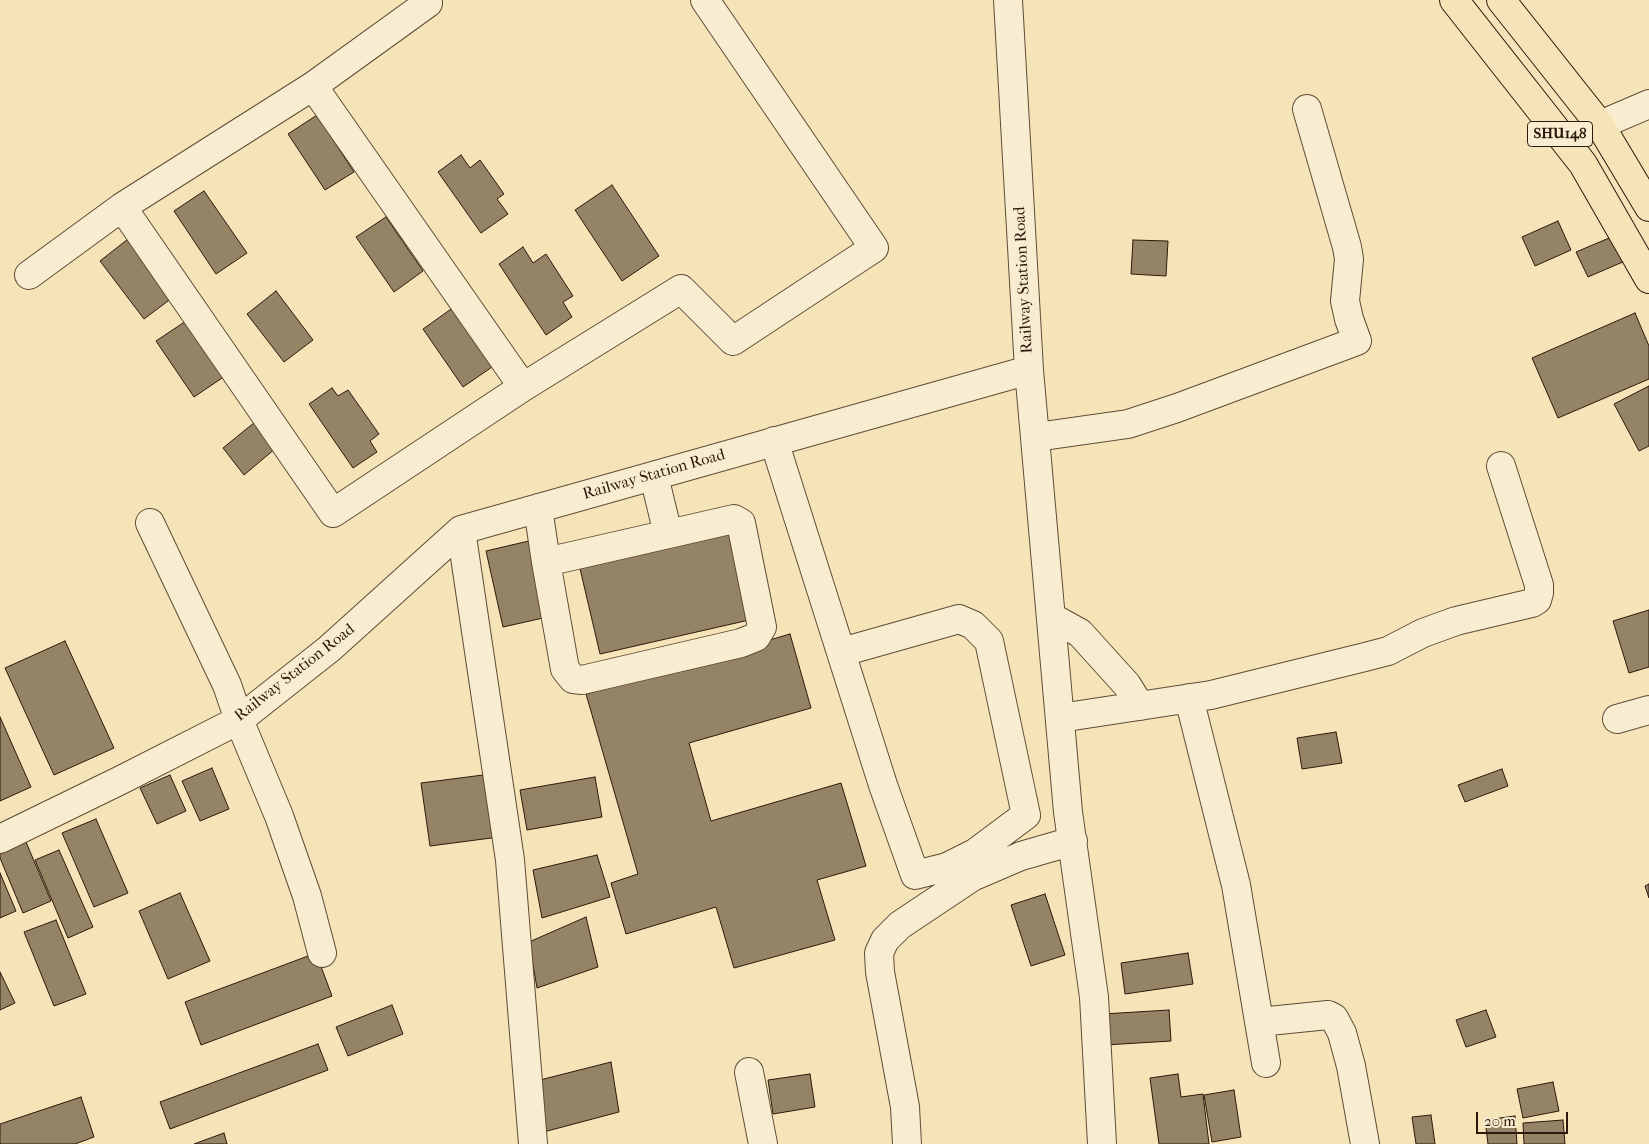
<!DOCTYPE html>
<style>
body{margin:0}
#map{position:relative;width:1649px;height:1144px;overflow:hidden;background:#f5e4b7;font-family:"IM FELL French Canon",serif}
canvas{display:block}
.scale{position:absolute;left:1476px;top:1112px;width:92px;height:22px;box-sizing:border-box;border:2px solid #2d190c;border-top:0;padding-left:6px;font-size:15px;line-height:18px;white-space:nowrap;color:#2d190c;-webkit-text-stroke:4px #f8edd0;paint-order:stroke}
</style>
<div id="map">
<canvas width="1649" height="1144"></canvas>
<div class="scale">20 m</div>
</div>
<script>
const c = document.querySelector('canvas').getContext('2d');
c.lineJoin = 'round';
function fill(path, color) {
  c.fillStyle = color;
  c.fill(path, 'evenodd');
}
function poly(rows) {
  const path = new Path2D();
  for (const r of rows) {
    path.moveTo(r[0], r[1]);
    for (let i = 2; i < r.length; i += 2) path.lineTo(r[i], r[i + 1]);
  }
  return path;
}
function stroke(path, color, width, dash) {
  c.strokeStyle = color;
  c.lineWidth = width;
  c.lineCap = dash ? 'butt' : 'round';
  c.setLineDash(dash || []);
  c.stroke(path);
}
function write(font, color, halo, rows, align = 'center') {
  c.font = font + ' "IM FELL French Canon",serif';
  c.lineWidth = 5;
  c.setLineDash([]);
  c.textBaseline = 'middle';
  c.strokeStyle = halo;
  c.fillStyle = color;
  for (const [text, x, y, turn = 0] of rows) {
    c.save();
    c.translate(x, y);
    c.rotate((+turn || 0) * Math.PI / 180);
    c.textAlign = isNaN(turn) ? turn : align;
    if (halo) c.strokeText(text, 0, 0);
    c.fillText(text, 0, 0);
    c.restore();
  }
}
const building = poly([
 [317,115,354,172,325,190,288,134,317,115],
 [461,155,470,168,480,160,504,194,497,199,508,214,481,233,438,172,461,155],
 [612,185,659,256,622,281,575,210,612,185],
 [204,191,247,253,216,274,174,211,204,191],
 [386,217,423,271,394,292,356,237,386,217],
 [1558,221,1571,250,1535,266,1522,237,1558,221],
 [1621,233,1632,258,1588,277,1576,252,1621,233],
 [128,239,172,298,144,319,100,261,128,239],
 [1133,240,1168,241,1166,276,1131,274,1133,240],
 [523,247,533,263,546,254,573,296,563,302,572,317,546,335,499,264,523,247],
 [276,291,313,340,284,362,247,314,276,291],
 [454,307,495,365,463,387,423,329,454,307],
 [1635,313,1649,346,1649,379,1558,418,1532,358,1635,313],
 [189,319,228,374,194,397,156,341,189,319],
 [1649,386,1649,446,1639,451,1614,404,1649,386],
 [332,388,338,396,348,390,379,434,370,441,377,452,353,468,309,404,332,388],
 [255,422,276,448,244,475,223,448,255,422],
 [736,524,758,618,600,654,578,560,736,524],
 [533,540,552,616,503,627,486,551,533,540],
 [1649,610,1649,667,1629,673,1613,621,1649,610],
 [790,634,811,708,689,743,711,821,841,783,866,866,817,880,835,940,734,968,716,907,626,934,611,883,638,874,586,694,790,634],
 [65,641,114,748,54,775,5,668,65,641],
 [0,717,31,787,0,801,0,717],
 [1336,732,1342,763,1302,769,1297,738,1336,732],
 [212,768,229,809,200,821,182,781,212,768],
 [1502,769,1508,786,1465,802,1458,785,1502,769],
 [491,774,499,837,430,846,421,783,491,774],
 [170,775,186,811,157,824,140,788,170,775],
 [595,777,602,817,527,830,520,790,595,777],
 [96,819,128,893,94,907,62,833,96,819],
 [23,835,51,901,23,913,0,858,0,844,23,835],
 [59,850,93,927,68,938,35,860,59,850],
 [597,855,610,897,542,918,533,870,597,855],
 [0,873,16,911,0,918,0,873],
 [1649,884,1649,898,1645,886,1649,884],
 [180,893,210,961,168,979,139,911,180,893],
 [1045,894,1065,955,1031,966,1011,905,1045,894],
 [586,917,598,967,537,988,529,942,586,917],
 [56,920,86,994,54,1006,24,932,56,920],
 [316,953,332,996,201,1045,185,1002,316,953],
 [1188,953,1193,984,1125,994,1121,963,1188,953],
 [0,972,15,1003,0,1010,0,972],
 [392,1005,403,1034,348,1056,336,1027,392,1005],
 [1169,1010,1171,1041,1105,1045,1103,1014,1169,1010],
 [1486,1010,1496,1037,1466,1047,1456,1020,1486,1010],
 [318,1044,328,1070,170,1129,160,1102,318,1044],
 [611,1062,619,1112,536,1134,532,1082,611,1062],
 [810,1074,815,1107,773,1114,768,1080,810,1074],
 [1178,1074,1181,1097,1203,1094,1209,1144,1159,1144,1150,1078,1178,1074],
 [1553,1082,1559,1111,1523,1118,1517,1089,1553,1082],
 [1234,1090,1241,1137,1212,1142,1204,1095,1234,1090],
 [81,1097,94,1137,75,1144,0,1144,0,1124,81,1097],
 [1431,1115,1435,1144,1416,1144,1412,1117,1431,1115],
 [1515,1116,1517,1144,1488,1144,1485,1120,1515,1116],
 [1563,1120,1565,1144,1524,1144,1523,1123,1563,1120],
 [224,1133,227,1144,194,1144,224,1133]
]);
const minor = poly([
 [1600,125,1649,104],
 [122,207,333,513,523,387,313,86,428,3,425,0],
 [29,275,122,207,313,86],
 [1029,370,1068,812,1094,997,1102,1144],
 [523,387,681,289,733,341,874,248,705,0],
 [1036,437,1128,424,1177,408,1357,341,1349,319,1345,301,1349,259,1347,247,1307,109],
 [774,441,883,785,915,875,947,867,975,853,1026,815,989,641,973,625,959,619,842,652],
 [654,476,668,534],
 [538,508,546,562,565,669,573,679,582,680,741,643,756,637,762,627,741,523,734,519,546,562],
 [150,523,227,685,239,720,279,816,307,896,322,953],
 [461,530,510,860,533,1144],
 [1051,617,1080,633,1127,685,1140,706],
 [1189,698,1236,885,1266,1063],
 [1060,718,1211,695,1365,657,1388,651,1423,633,1456,621,1532,603,1537,600,1539,593,1539,585,1501,466],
 [1617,719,1649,710],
 [0,839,121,780,239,720,329,649,461,530,1029,370,1008,0],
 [1259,1022,1328,1015,1334,1018,1342,1033,1351,1066,1365,1144],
 [749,1072,763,1144],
 [907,1144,905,1107,880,972,879,953,885,940,900,925,972,877,1021,856,1073,841]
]);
const major = poly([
 [1454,0,1583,164,1649,279],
 [1501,0,1600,125,1649,207]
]);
const shields = [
 [1560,134,65]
];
const shieldNames = [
 ["SHU148",1560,134]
];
const streetNames = [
 ["Railway Station Road",1024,280,-93],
 ["Railway Station Road",654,475,-16],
 ["Railway Station Road",295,673,-38]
];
fill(building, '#958365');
stroke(building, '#2d190c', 1);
stroke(minor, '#5f4c37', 30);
stroke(major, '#2d190c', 30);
stroke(minor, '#f8edd0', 28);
stroke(major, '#f5e4b7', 28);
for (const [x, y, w] of shields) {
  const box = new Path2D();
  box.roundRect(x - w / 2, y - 12.5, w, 25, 4);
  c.fillStyle = '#f8edd0';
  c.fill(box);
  stroke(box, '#2d190c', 1);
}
write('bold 15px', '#2d190c', null, shieldNames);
write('16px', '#2d190c', '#f8edd0', streetNames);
</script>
